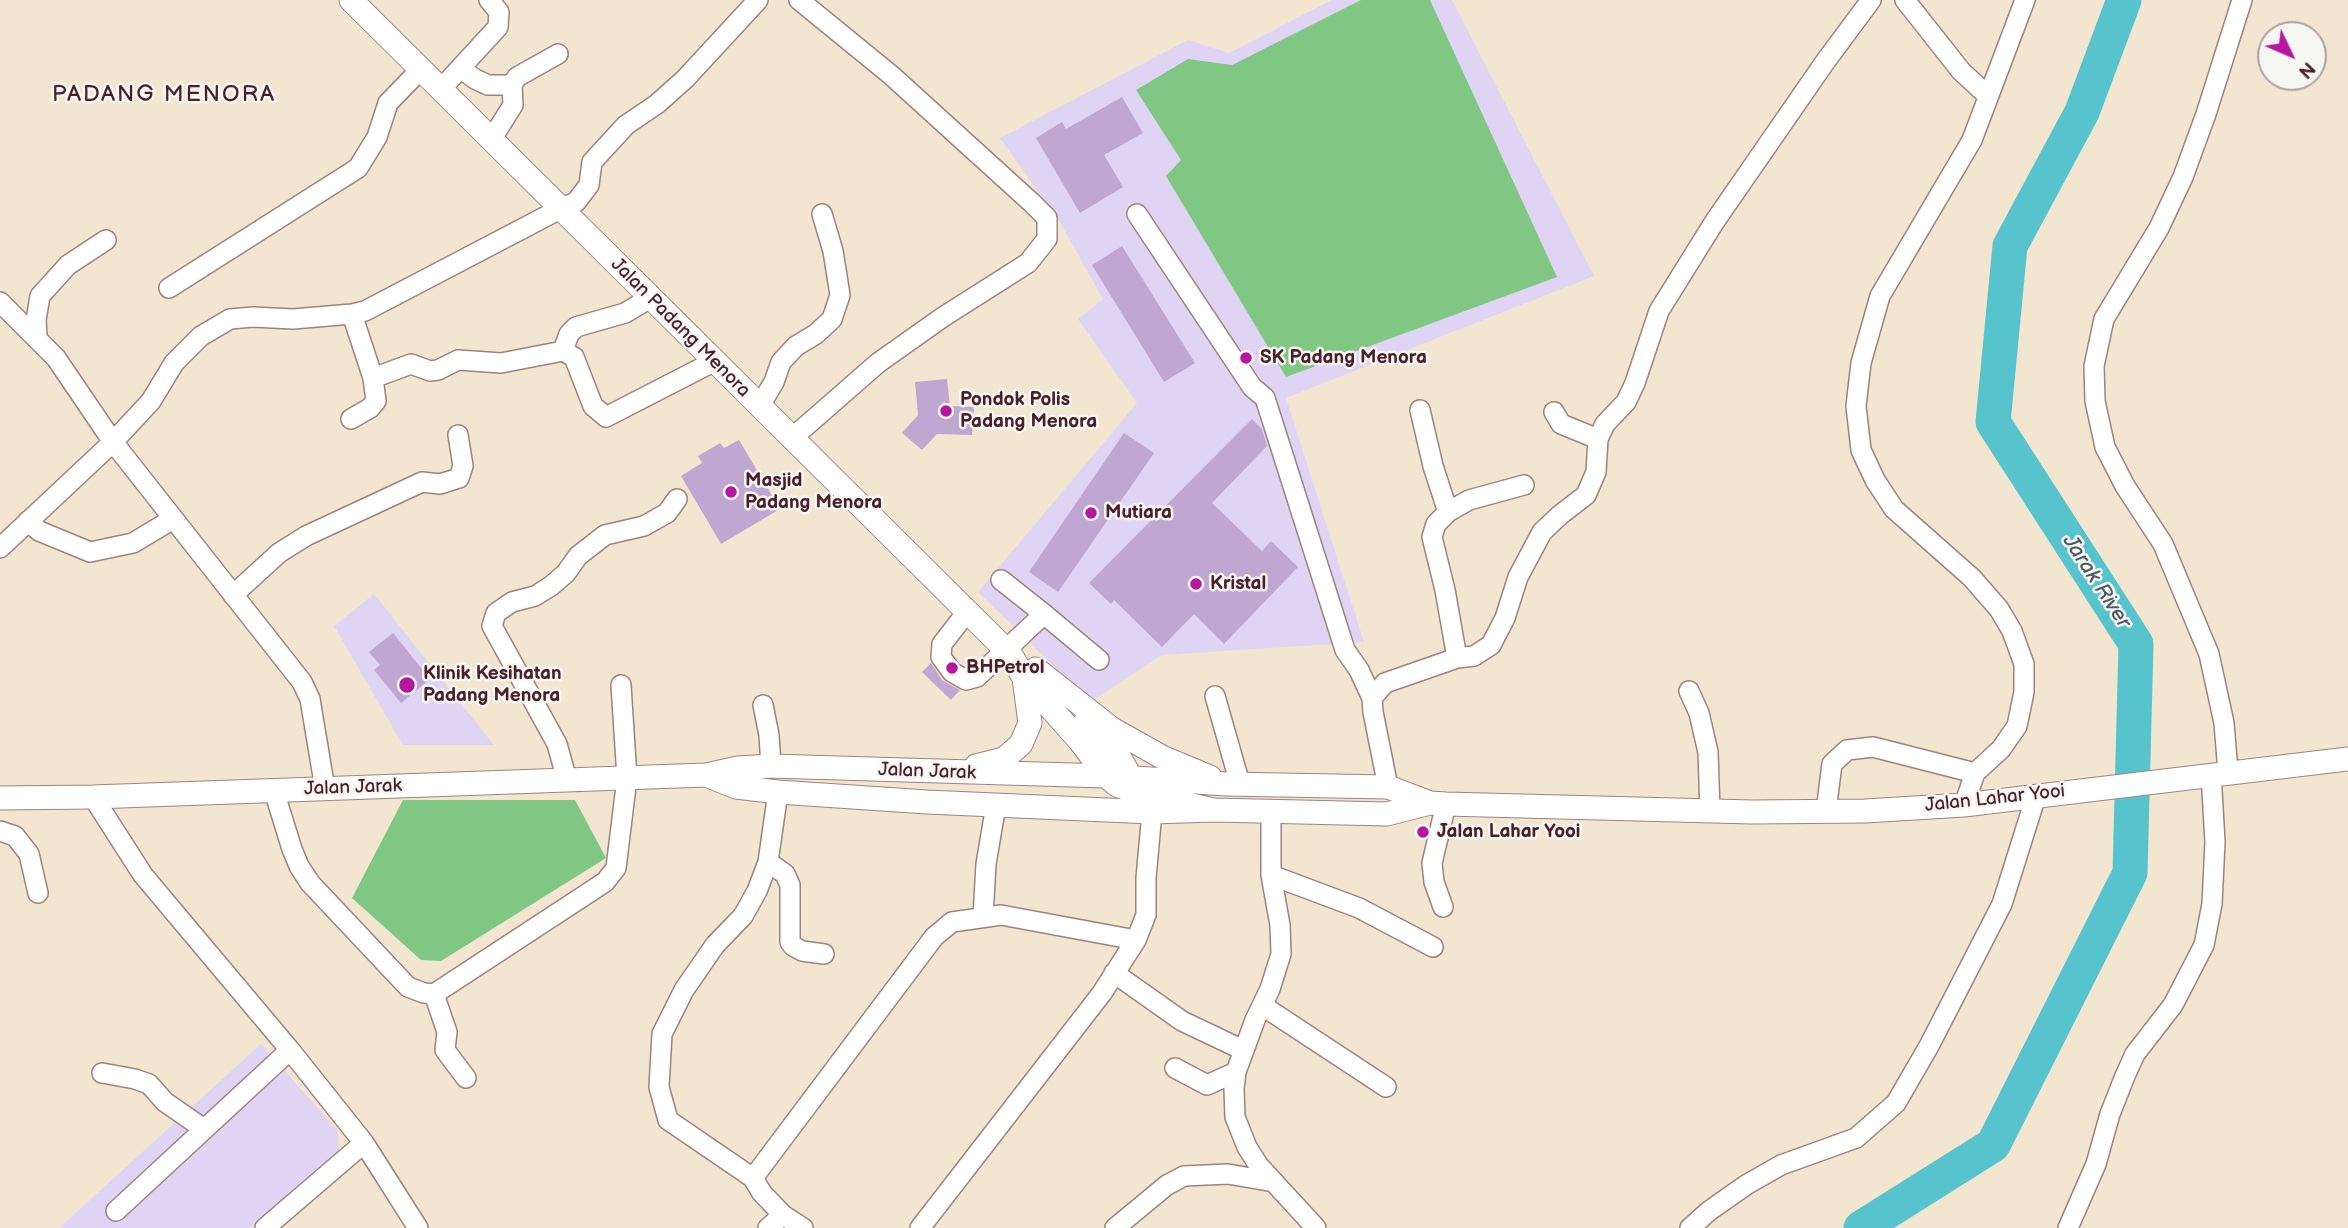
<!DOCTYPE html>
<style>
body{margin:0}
#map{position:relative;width:2348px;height:1228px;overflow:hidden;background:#f2e6d0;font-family:"Balsamiq Sans",sans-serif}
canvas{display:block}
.north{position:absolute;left:2257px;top:21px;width:70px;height:70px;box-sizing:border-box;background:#f6f6f2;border:2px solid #b1a0a2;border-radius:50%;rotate:134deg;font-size:19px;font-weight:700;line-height:28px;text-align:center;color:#4a1f2b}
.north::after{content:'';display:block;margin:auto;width:24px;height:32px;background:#b5179e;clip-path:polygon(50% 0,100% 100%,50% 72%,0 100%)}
</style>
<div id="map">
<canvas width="2348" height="1228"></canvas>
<div class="north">N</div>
</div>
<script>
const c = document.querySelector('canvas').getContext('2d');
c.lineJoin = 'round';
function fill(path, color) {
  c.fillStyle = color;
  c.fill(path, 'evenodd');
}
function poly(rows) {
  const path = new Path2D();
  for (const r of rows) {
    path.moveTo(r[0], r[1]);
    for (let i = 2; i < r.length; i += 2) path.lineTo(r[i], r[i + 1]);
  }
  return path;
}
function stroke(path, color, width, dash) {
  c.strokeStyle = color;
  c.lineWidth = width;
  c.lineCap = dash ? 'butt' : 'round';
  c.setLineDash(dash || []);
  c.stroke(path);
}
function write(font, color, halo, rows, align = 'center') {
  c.font = font + ' "Balsamiq Sans",sans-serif';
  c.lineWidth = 5;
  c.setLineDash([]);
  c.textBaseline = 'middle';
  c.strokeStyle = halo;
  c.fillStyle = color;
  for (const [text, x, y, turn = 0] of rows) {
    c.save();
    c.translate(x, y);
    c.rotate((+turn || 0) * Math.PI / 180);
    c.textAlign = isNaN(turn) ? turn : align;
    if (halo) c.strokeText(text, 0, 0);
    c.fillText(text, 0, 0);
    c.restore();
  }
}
const built = poly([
 [1332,0,1452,0,1594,276,1286,398,1364,642,1162,655,1090,702,978,592,1137,403,1078,319,1103,299,1061,224,1000,138,1188,40,1229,53],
 [374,594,494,745,403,745,334,626],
 [261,1044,338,1131,339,1152,250,1228,59,1228]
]);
const green = poly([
 [1361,0,1430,0,1557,277,1286,377,1166,176,1181,160,1136,90,1188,59,1232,65],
 [403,800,575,800,606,858,441,961,421,960,352,898]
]);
const river = poly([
 [1861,1228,1993,1145,2130,873,2136,644,1993,422,2010,246,2082,112,2124,0]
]);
const building = poly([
 [1122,97,1143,133,1104,155,1123,187,1080,213,1036,138,1062,122,1066,129],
 [1122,246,1195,363,1164,382,1092,265],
 [947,379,950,406,974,407,972,435,937,434,922,450,902,433,918,415,915,382],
 [1252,419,1262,429,1267,446,1212,503,1262,551,1271,541,1298,567,1224,644,1194,614,1162,647,1114,600,1111,604,1089,583],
 [1124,433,1154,453,1058,592,1029,572],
 [739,440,780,509,721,544,681,476,702,463,698,456,720,443,724,448],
 [393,633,430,679,401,703,374,670,380,665,369,652],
 [931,663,942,680,960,690,951,700,922,672]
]);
const minor = poly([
 [1905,0,1961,71,1988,96],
 [460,68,475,79,488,85,512,85],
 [441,89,498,27,499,12,489,0],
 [491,140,513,105,512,85,517,77,558,54],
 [1137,214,1252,387,1265,398,1345,650,1359,670,1372,698,1373,712,1388,787],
 [169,288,358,168,377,137,388,103,420,70],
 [0,302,56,358,113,442,302,682,310,699,325,789],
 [37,336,36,320,40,296,68,265,106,240],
 [563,351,569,334,576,327,625,313,650,298],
 [373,378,411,364,430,371,438,370,458,360,501,363,563,351,574,357,593,406,606,417,713,362],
 [759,407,774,382,781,362,796,346,816,334,832,319,840,295,833,251,822,214],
 [1420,410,1433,466,1448,512,1436,524,1432,537,1445,590,1457,658],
 [1554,412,1561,424,1598,439],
 [351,419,370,408,376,401,373,378,352,314],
 [791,439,878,363,943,317,1028,263,1047,239,1047,218,1032,203,891,75,799,0],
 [1448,512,1469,500,1524,485],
 [28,521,39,531,90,552,133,543,173,519],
 [0,548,113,442,151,401,174,363,201,336,230,319,253,317,293,319,352,314,365,311,560,209,576,202,589,185,592,162,626,125,657,104,685,79,758,0],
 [1001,580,1044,614],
 [233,595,279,553,306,536,422,482,440,484,459,478,463,466,458,435],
 [967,612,942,644,941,657,952,672,966,680,977,677,1044,614,1099,660],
 [1689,691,1699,713,1708,752,1710,811],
 [1215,696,1240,784],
 [1372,698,1385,683,1457,658,1474,656,1491,645,1505,618,1518,577,1542,532,1560,515,1586,495,1596,472,1598,439,1605,424,1626,402,1635,383,1659,311,1715,221,1825,62,1871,0],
 [763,705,769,735,771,766],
 [2228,772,2224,723,2209,654,2163,544,2125,486,2105,447,2095,401,2094,366,2104,319,2159,228,2183,177,2206,114,2242,0],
 [567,780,557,744,492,626,496,613,512,602,535,596,551,586,566,573,578,556,605,535,644,526,667,513,677,499],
 [274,791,292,849,299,866,310,883,408,987,424,993,434,994,605,882,616,868,627,778,621,685],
 [778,792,768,862,785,874,790,885,790,942,793,946,802,951,824,954],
 [93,797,143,875,290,1050,364,1143,418,1228],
 [1964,805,1975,773,2001,749,2017,726,2024,692,2024,664,2012,631,1999,609,1972,578,1894,509,1875,480,1861,450,1856,406,1861,363,1880,296,1972,140,2025,0],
 [1826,811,1832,764,1847,750,1873,747,1975,773],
 [1271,812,1271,875,1280,925,1281,954,1270,989,1255,1020,1236,1072,1234,1089,1235,1117,1247,1147,1259,1166,1316,1228],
 [0,831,15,836,29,854,38,893],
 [1271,875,1359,908,1433,947],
 [1443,907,1434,882,1432,863,1446,804],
 [983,917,986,864,996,805],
 [1114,973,1182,1021,1243,1050],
 [434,994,447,1032,445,1050,466,1078],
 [1263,1006,1386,1087],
 [1175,1068,1207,1085,1236,1072],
 [102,1073,135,1079,149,1084,165,1102,204,1129],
 [753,1178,668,1120,659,1087,662,1034,684,990,715,945,743,916,757,891,768,862],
 [116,1211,290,1050],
 [265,1228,364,1143],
 [768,1228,783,1215],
 [803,1228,783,1215,762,1193,753,1178,934,937,952,922,1001,915,1136,940],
 [920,1228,1102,993,1136,940,1146,915,1146,878,1152,812],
 [1115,1228,1167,1185,1184,1176,1228,1174,1274,1182],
 [1690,1228,1709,1211,1746,1185,1781,1165,1856,1138,1896,1103,1929,1046,2002,904,2036,796],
 [2068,1228,2096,1164,2110,1114,2125,1076,2135,1054,2173,1005,2204,945,2212,904,2215,842,2211,774]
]);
const major = poly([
 [351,0,1011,655,1024,678,1080,741,1106,776,1117,785,1137,793,1214,810],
 [1036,669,1112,729,1162,757,1210,777],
 [1086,721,1120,758,1131,778],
 [976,766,1004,759,1021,744,1030,723,1024,678],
 [706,775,736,787,778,792,927,802,1152,812,1214,810,1387,814,1430,803],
 [0,798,93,797,706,775,738,768,771,766,1106,776,1226,784,1388,787,1430,803,1446,804,1752,812,1865,811,1964,805,2348,759]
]);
const markers = [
 [1246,358,7,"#b5179e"],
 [946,411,7,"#b5179e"],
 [731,492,7,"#b5179e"],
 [1091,513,7,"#b5179e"],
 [1196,584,7,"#b5179e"],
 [952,668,7,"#b5179e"],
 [407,685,9,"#b5179e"],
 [1423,832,7,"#b5179e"]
];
const streetNames = [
 ["Jalan Padang Menora",680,328,45],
 ["Jalan Jarak",927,772,2],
 ["Jalan Jarak",353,788,-2],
 ["Jalan Lahar Yooi",1995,799,-6]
];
const poiNames = [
 ["SK Padang Menora",1260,358],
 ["Pondok Polis",960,400],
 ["Padang Menora",960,422],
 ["Masjid",745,481],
 ["Padang Menora",745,503],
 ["Mutiara",1105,513],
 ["Kristal",1210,584],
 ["BHPetrol",966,668],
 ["Klinik Kesihatan",423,674],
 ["Padang Menora",423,696],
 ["Jalan Lahar Yooi",1437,832]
];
const waterNames = [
 ["Jarak River",2096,582,57]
];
const quarterNames = [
 ["PADANG MENORA",164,95]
];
fill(built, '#e0d4f4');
fill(green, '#80c783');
stroke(river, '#57c4cd', 35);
fill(building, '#bfa7d2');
stroke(minor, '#9e827e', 22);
stroke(major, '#9e827e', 25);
stroke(minor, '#fff', 19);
stroke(major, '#fff', 23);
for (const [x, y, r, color] of markers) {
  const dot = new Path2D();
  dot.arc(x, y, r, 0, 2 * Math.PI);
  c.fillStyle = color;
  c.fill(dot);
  stroke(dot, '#f6f6f2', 2.5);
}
write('19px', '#4a1f2b', '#f6f6f2', streetNames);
write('bold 19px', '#4a1f2b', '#f6f6f2', poiNames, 'left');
write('italic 21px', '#4f5964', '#f6f6f2', waterNames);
c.letterSpacing = '2px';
write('23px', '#4a1f2b', '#f6f6f2', quarterNames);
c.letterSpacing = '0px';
</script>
